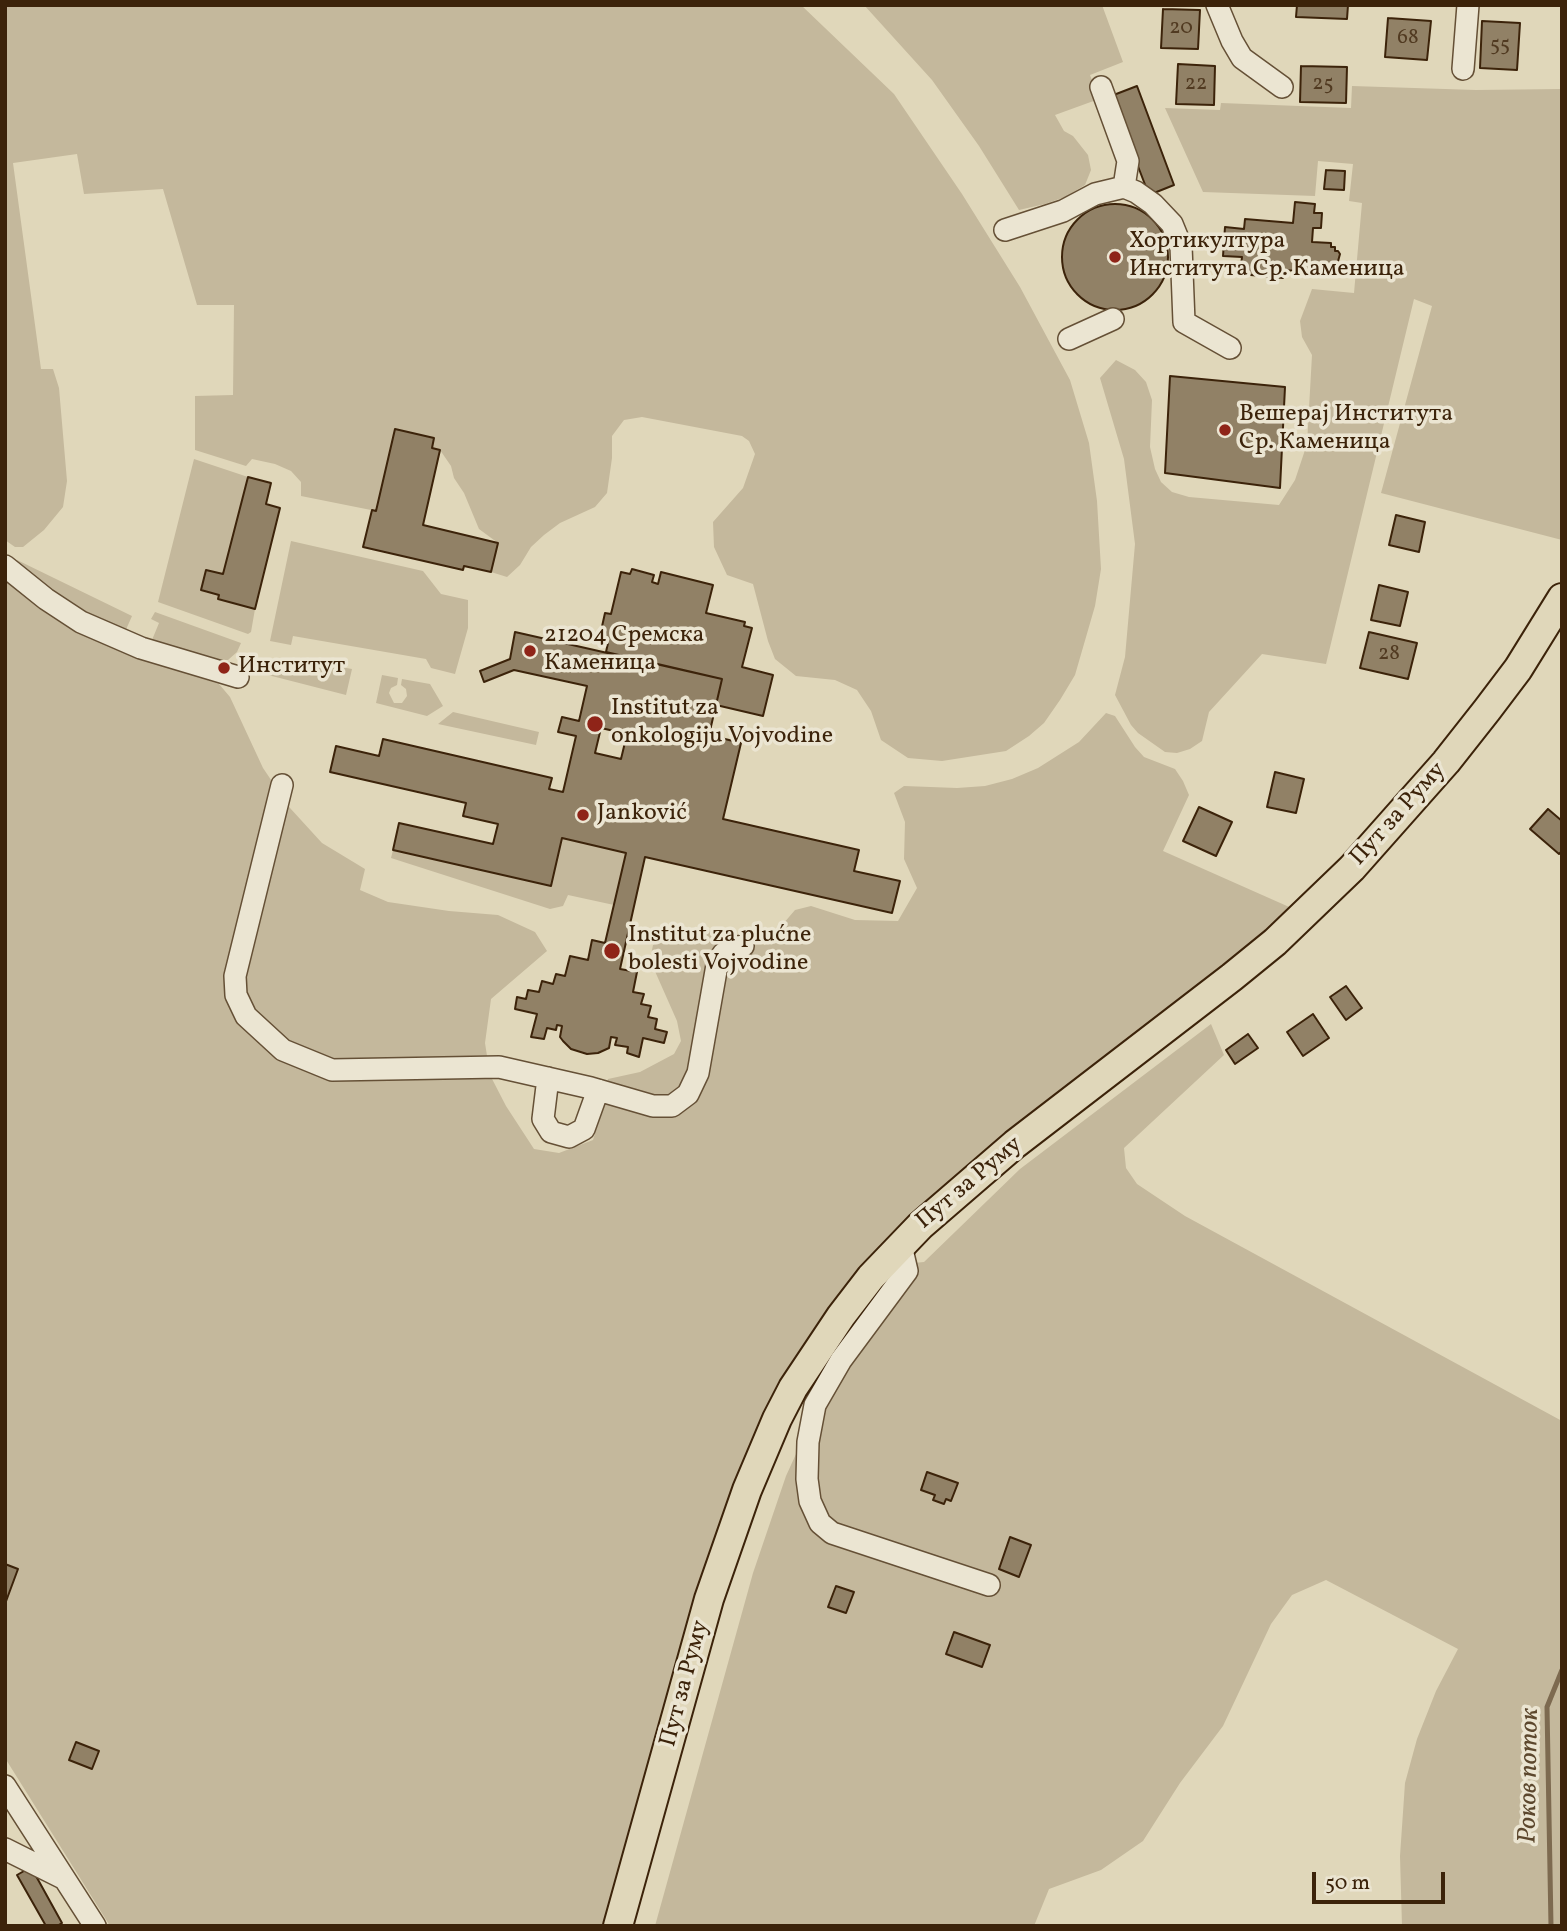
<!DOCTYPE html>
<meta charset="utf-8">
<style>
body{margin:0}
#map{position:relative;width:1567px;height:1931px;overflow:hidden;background:#e0d7ba;font-family:Vollkorn,serif}
canvas{display:block}
.frame{position:absolute;inset:0;border:7px solid #3c230a;pointer-events:none}
.scale{position:absolute;left:1312px;top:1872px;width:133px;height:32px;box-sizing:border-box;border:4px solid #3c230a;border-top:0;padding-left:9px;font-size:21px;line-height:24px;white-space:nowrap;color:#3c230a;-webkit-text-stroke:5px #ebe5d2;paint-order:stroke}
</style>
<div id="map">
<canvas width="1567" height="1931"></canvas>
<div class="frame"></div>
<div class="scale">50 m</div>
</div>
<script>
const c = document.querySelector('canvas').getContext('2d');
c.lineJoin = 'round';
function fill(path, color) {
  c.fillStyle = color;
  c.fill(path, 'evenodd');
}
function poly(rows) {
  const path = new Path2D();
  for (const r of rows) {
    if (r.length === 3) {
      path.moveTo(r[0] + r[2], r[1]);
      path.arc(r[0], r[1], r[2], 0, 2 * Math.PI);
      continue;
    }
    path.moveTo(r[0], r[1]);
    for (let i = 2; i < r.length; i += 2) path.lineTo(r[i], r[i + 1]);
  }
  return path;
}
function stroke(path, color, width, dash) {
  c.strokeStyle = color;
  c.lineWidth = width;
  c.lineCap = dash ? 'butt' : 'round';
  c.setLineDash(dash || []);
  c.stroke(path);
}
function write(font, color, halo, rows, align = 'center') {
  c.font = font + ' Vollkorn,serif';
  c.lineWidth = 7;
  c.setLineDash([]);
  c.textBaseline = 'middle';
  c.strokeStyle = halo;
  c.fillStyle = color;
  for (const [text, x, y, turn = 0] of rows) {
    c.save();
    c.translate(x, y);
    c.rotate((+turn || 0) * Math.PI / 180);
    c.textAlign = isNaN(turn) ? turn : align;
    if (halo) c.strokeText(text, 0, 0);
    c.fillText(text, 0, 0);
    c.restore();
  }
}
const green = poly([
 [5,5,801,5,894,94,962,194,1020,287,1070,380,1089,443,1097,501,1101,569,1095,606,1075,675,1060,700,1044,723,1029,736,1006,751,942,761,908,758,881,740,871,711,857,690,835,680,796,676,775,659,768,641,753,584,727,575,714,547,713,522,743,488,755,454,749,441,742,436,642,417,624,420,612,436,612,458,607,493,595,507,560,523,544,535,531,547,520,565,507,577,491,572,498,543,479,529,464,493,454,478,451,466,440,450,432,448,434,438,376,511,301,496,301,482,291,471,275,464,252,459,246,466,195,450,195,396,233,395,234,305,197,305,163,189,84,194,77,154,13,163,41,369,53,369,59,388,67,481,63,507,44,530,23,547,15,547,5,540],
 [864,5,1102,5,1123,62,1090,75,1099,99,1055,115,1064,131,1073,136,1088,155,1091,170,1085,185,1065,197,1045,204,1019,210,979,146,932,80],
 [1352,86,1476,90,1562,89,1562,540,1381,493,1432,306,1414,299,1326,664,1262,654,1209,712,1202,741,1190,749,1177,753,1165,752,1138,733,1131,725,1115,695,1125,657,1135,544,1124,459,1100,378,1116,360,1135,370,1146,382,1152,400,1150,447,1155,469,1161,482,1172,492,1189,497,1279,505,1295,480,1307,444,1312,355,1302,337,1300,321,1312,289,1354,293,1362,203,1349,201,1353,164,1318,161,1315,196,1203,192,1165,108,1220,110,1221,103,1351,108],
 [194,459,248,477,223,574,206,570,201,590,219,595,218,599,255,609,251,632,248,634,158,602],
 [291,541,423,571,441,594,468,600,468,628,455,674,431,668,426,659,293,636,291,645,270,641],
 [17,560,132,616,124,634,95,622,14,565],
 [5,578,129,654,219,684,230,697,263,768,290,808,322,843,365,869,360,890,388,902,449,911,498,915,535,932,547,951,491,999,485,1043,490,1075,506,1106,534,1149,559,1153,593,1140,604,1104,608,1079,640,1072,674,1054,681,1041,677,1021,650,960,653,945,673,931,700,927,765,945,795,910,811,906,855,920,898,921,917,888,904,859,905,822,894,793,904,786,957,788,985,786,1012,779,1038,768,1079,742,1106,713,1115,716,1135,747,1144,757,1175,769,1183,781,1189,795,1163,851,1296,910,808,1342,608,1926,110,1926,5,1758],
 [155,612,241,643,237,652,228,660,218,662,152,640,159,623,151,619],
 [293,658,352,669,346,695,268,675,279,662],
 [382,675,398,678,397,685,391,688,389,693,394,703,402,703,407,696,406,689,401,685,402,679,430,684,443,706,427,716,376,703],
 [453,712,539,732,536,745,438,724],
 [562,838,626,853,614,905,568,895,563,906,550,909,391,858,393,850,551,886],
 [1211,1024,1224,1055,1124,1148,1126,1168,1137,1184,1185,1216,1562,1421,1562,1926,1402,1926,1400,1856,1405,1783,1417,1739,1436,1691,1458,1649,1326,1580,1292,1595,1271,1624,1223,1726,1180,1783,1143,1841,1101,1870,1049,1889,1034,1926,655,1926,753,1573,786,1476,801,1443,914,1263,924,1262,1020,1169]
]);
const stream = poly([
 [1551,1926,1547,1707,1562,1670]
]);
const building = poly([
 [1297,5,1348,5,1347,19,1296,17,1297,5],
 [1163,9,1200,10,1198,49,1161,48,1163,9],
 [1388,18,1431,21,1427,60,1385,57,1388,18],
 [1482,21,1520,23,1517,70,1480,68,1482,21],
 [1178,64,1215,66,1214,105,1176,104,1178,64],
 [1301,66,1347,67,1346,103,1300,102,1301,66],
 [1137,86,1174,185,1149,195,1111,96,1137,86],
 [1326,170,1345,171,1344,190,1324,189,1326,170],
 [1295,202,1315,204,1314,213,1322,213,1321,228,1313,228,1312,242,1331,243,1331,247,1335,247,1335,251,1338,251,1340,254,1337,265,1334,264,1333,269,1329,269,1329,273,1283,270,1283,278,1240,274,1242,257,1223,256,1225,227,1244,229,1245,219,1293,223,1295,202],
 [1115,257,53],
 [1170,376,1285,387,1280,488,1165,473,1170,376],
 [395,429,434,438,432,448,440,450,423,525,498,543,491,572,464,566,463,570,363,547,372,510,376,511,395,429],
 [248,477,271,483,266,504,280,508,255,609,218,599,219,595,201,590,206,570,223,574,248,477],
 [1396,515,1425,522,1419,552,1389,545,1396,515],
 [632,569,654,575,652,582,658,584,661,572,713,585,706,613,745,622,744,626,752,628,742,667,773,675,763,716,716,705,722,679,606,652,608,643,604,642,606,632,601,631,605,613,611,614,621,572,630,574,632,569],
 [1379,585,1408,592,1400,626,1371,620,1379,585],
 [515,632,722,679,709,735,741,743,723,819,859,850,854,871,900,881,892,913,645,857,620,969,637,972,633,992,644,994,641,1004,651,1006,648,1017,657,1019,655,1029,667,1032,664,1043,643,1038,639,1057,627,1053,628,1047,615,1045,617,1038,611,1037,609,1048,598,1053,587,1054,571,1049,563,1041,560,1037,562,1026,557,1025,556,1030,547,1028,544,1039,531,1037,537,1014,515,1009,517,997,526,999,528,990,539,992,542,981,553,984,556,974,565,976,570,956,588,960,592,940,605,943,626,853,562,838,551,886,393,850,399,823,493,844,498,824,463,816,466,803,330,772,336,746,379,756,383,739,552,778,549,789,563,792,576,736,558,732,562,717,579,721,587,686,514,670,484,682,480,671,510,659,515,632],
 [601,728,627,734,621,759,595,753,601,728],
 [1369,632,1417,643,1408,679,1360,668,1369,632],
 [1275,772,1304,779,1296,813,1267,807,1275,772],
 [1199,807,1232,822,1216,856,1183,841,1199,807],
 [1548,809,1562,821,1562,851,1559,854,1530,829,1548,809],
 [1346,986,1362,1008,1346,1020,1330,997,1346,986],
 [1313,1014,1329,1038,1303,1056,1287,1032,1313,1014],
 [1248,1034,1258,1048,1235,1064,1226,1050,1248,1034],
 [927,1472,958,1483,951,1501,946,1499,944,1504,933,1500,935,1495,921,1490,927,1472],
 [1010,1537,1031,1545,1019,1577,999,1569,1010,1537],
 [5,1564,18,1569,5,1604,5,1564],
 [836,1586,854,1592,846,1613,828,1607,836,1586],
 [954,1632,990,1645,982,1667,946,1654,954,1632],
 [76,1742,99,1751,92,1769,69,1760,76,1742],
 [31,1867,62,1923,57,1926,46,1926,17,1875,31,1867]
]);
const minor = poly([
 [1217,5,1232,41,1242,58,1282,87],
 [1463,69,1468,5],
 [1124,187,1136,192,1153,204,1172,224,1181,246,1184,322,1230,348],
 [1005,230,1063,211,1095,194,1124,187,1128,161,1101,87],
 [1069,339,1113,319],
 [5,566,46,599,81,622,141,648,238,677],
 [282,785,235,976,236,995,246,1016,283,1050,332,1070,499,1067,591,1088,653,1106,672,1106,688,1094,698,1073,717,965,723,954,731,948,743,946],
 [548,1078,543,1119,551,1132,569,1137,584,1129,598,1090],
 [901,1245,907,1271,841,1360,815,1405,808,1442,807,1479,810,1501,820,1523,832,1533,989,1585],
 [5,1786,95,1926],
 [5,1849,63,1878]
]);
const major = poly([
 [618,1926,709,1599,747,1490,777,1419,793,1388,841,1316,871,1277,920,1226,1015,1144,1232,977,1275,942,1352,868,1446,762,1487,710,1518,669,1562,598]
]);
const markers = [
 [1115,257,7,"#8f2418"],
 [1225,430,7,"#8f2418"],
 [530,651,7,"#8f2418"],
 [224,668,7,"#8f2418"],
 [595,724,9,"#8f2418"],
 [583,815,7,"#8f2418"],
 [612,951,9,"#8f2418"]
];
const numberNames = [
 ["20",1181,29],
 ["68",1408,39],
 ["55",1500,46],
 ["22",1196,85],
 ["25",1323,85],
 ["28",1389,655]
];
const poiNames = [
 ["Хортикултура",1129,243],
 ["Института Ср. Каменица",1129,271],
 ["Вешерај Института",1239,416],
 ["Ср. Каменица",1239,444],
 ["21204 Сремска",544,637],
 ["Каменица",544,665],
 ["Институт",238,668],
 ["Institut za",611,710],
 ["onkologiju Vojvodine",611,738],
 ["Janković",597,815],
 ["Institut za plućne",628,937],
 ["bolesti Vojvodine",628,965]
];
const streetNames = [
 ["Пут за Руму",1399,815,-48],
 ["Пут за Руму",970,1184,-40],
 ["Пут за Руму",686,1684,-75]
];
const waterNames = [
 ["Роков поток",1531,1776,-89]
];
fill(green, '#c4b89c');
stroke(stream, '#7d6a50', 5);
fill(building, '#918166');
stroke(building, '#3c230a', 2);
stroke(minor, '#655036', 24);
stroke(major, '#3c230a', 32);
stroke(minor, '#ebe5d2', 21);
stroke(major, '#e0d7ba', 28);
for (const [x, y, r, color] of markers) {
  const dot = new Path2D();
  dot.arc(x, y, r, 0, 2 * Math.PI);
  c.fillStyle = color;
  c.fill(dot);
  stroke(dot, '#ebe5d2', 2.5);
}
write('21px', '#513a21', null, numberNames);
write('24px', '#3c230a', '#ebe5d2', poiNames, 'left');
write('24px', '#3c230a', '#ebe5d2', streetNames);
write('italic 26px', '#5c472d', '#ebe5d2', waterNames);
</script>
